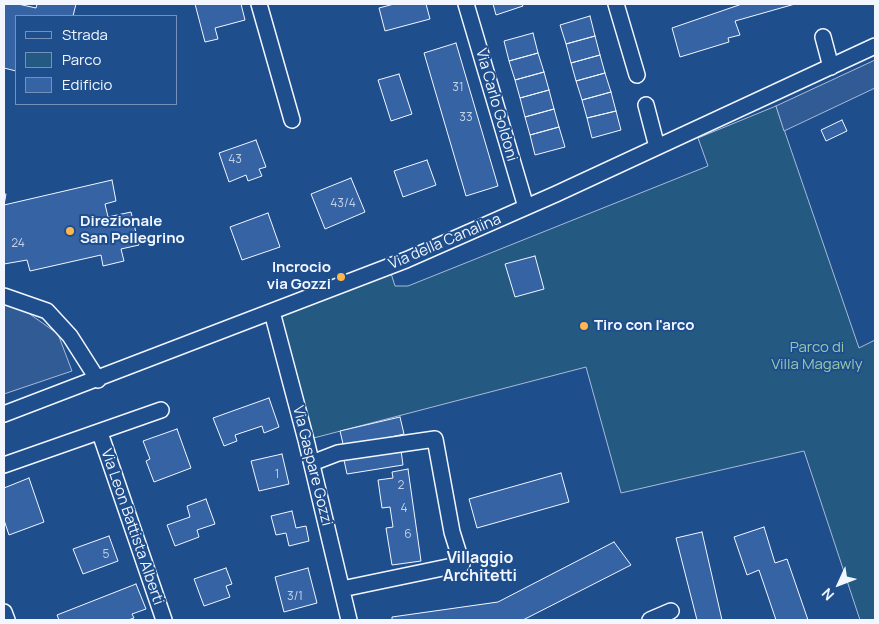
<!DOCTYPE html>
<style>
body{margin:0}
#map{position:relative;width:879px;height:624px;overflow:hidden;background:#1f4e8c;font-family:Manrope,sans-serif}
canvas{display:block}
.frame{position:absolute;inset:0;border:5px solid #f2f6ff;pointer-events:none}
.legend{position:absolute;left:15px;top:15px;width:162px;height:90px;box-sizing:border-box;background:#1f4e8c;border:1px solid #7391ba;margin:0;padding:6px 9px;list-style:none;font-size:15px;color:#f2f6ff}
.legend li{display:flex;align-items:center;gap:10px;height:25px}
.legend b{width:25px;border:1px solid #7391ba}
.north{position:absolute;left:814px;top:559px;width:50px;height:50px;-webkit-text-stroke:4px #1f4e8c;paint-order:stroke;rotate:227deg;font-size:14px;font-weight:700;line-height:20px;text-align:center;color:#f2f6ff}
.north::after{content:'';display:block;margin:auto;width:18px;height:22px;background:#f2f6ff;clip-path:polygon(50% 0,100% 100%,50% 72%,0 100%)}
</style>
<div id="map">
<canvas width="879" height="624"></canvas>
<div class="frame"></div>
<ul class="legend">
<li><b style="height:6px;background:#1f4e8c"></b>Strada</li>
<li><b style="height:14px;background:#245a82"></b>Parco</li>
<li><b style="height:14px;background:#3563a3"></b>Edificio</li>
</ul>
<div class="north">N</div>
</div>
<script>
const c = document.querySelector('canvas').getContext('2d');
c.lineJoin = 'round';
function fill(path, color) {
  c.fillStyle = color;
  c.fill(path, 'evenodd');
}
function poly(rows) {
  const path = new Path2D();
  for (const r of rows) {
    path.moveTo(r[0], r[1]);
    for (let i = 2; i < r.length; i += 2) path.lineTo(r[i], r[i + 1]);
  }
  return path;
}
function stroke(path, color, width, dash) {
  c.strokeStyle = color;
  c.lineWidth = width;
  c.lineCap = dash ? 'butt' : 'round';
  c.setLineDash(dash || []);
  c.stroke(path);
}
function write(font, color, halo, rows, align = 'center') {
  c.font = font + ' Manrope,sans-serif';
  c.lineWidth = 4;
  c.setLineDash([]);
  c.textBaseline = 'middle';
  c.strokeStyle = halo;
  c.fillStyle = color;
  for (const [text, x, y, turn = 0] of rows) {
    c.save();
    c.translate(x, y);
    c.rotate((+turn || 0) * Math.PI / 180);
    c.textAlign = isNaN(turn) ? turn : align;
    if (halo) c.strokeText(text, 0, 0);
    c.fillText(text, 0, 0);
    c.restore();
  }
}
const green = poly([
 [776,106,859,348,875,340,875,620,860,620,804,451,621,493,586,367,306,440,272,312,389,267,395,286,408,286,708,166,698,138,776,106]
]);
const parking = poly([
 [875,60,875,88,784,131,776,106,875,60],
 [4,302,17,305,58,334,72,371,4,394,4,302]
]);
const building = poly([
 [4,4,18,4,36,8,37,4,76,4,73,16,16,16,16,71,4,68,4,4],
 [195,4,241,4,245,20,215,28,218,39,205,42,195,4],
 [394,4,426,4,430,19,385,31,379,8,394,4],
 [493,4,522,4,523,6,496,15,493,4],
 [742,4,795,4,735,21,740,35,728,38,729,42,680,57,672,28,742,4],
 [590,16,595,36,566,44,560,25,590,16],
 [533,33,538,53,509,61,504,41,533,33],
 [595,36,600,55,571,63,566,44,595,36],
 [456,43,498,186,466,196,424,53,456,43],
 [538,53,544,72,515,80,509,61,538,53],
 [600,55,605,73,576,81,571,63,600,55],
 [544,72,549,90,520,98,515,80,544,72],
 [605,73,611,92,582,100,576,81,605,73],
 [399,74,412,114,391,121,378,80,399,74],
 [549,90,554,109,525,117,520,98,549,90],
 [611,92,616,111,587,118,582,100,611,92],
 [554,109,559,127,530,135,525,117,554,109],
 [616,111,621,130,592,138,587,118,616,111],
 [842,120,847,131,826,141,821,130,842,120],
 [559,127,565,147,535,155,530,135,559,127],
 [256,140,266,167,259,169,262,176,248,181,246,175,229,182,219,153,256,140],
 [427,160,436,185,403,197,394,171,427,160],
 [351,178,365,212,325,229,311,194,351,178],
 [112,180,116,201,105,204,108,217,131,212,139,245,121,249,124,261,103,266,101,255,30,271,27,260,4,264,4,194,6,194,4,205,112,180],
 [268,213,280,247,242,260,230,227,268,213],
 [535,256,544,289,515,297,505,264,535,256],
 [269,398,279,427,264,433,262,426,235,435,237,441,224,446,213,418,269,398],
 [400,417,404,434,344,448,340,431,400,417],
 [177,429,191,468,154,482,146,461,150,459,143,441,177,429],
 [401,450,403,465,347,474,344,460,401,450],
 [282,454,289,484,259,491,251,461,282,454],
 [408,469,421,561,392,565,386,528,393,527,390,507,382,508,378,480,393,478,392,472,408,469],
 [561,473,569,502,477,528,469,499,561,473],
 [29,478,44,522,9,535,4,520,4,488,29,478],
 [206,499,215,524,197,530,199,537,175,546,167,525,190,517,187,506,206,499],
 [292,511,296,528,306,526,309,541,289,546,286,533,276,535,271,516,292,511],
 [764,527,775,563,787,559,808,620,776,620,759,570,747,575,734,537,764,527],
 [702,532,722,620,697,620,676,538,702,532],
 [109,536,118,561,83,574,73,549,109,536],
 [614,542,631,565,523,620,392,620,392,617,498,602,614,542],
 [226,568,232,584,226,586,230,597,204,606,194,579,226,568],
 [308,568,317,603,284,612,275,577,308,568],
 [136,584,146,609,132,614,134,618,128,620,59,620,57,615,136,584]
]);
const street = poly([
 [259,4,292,120],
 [466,4,526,207],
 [616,4,637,75],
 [823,37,831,67],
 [646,105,657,147],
 [4,296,47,311,70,336,98,380],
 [272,312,306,440,349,620],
 [4,414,406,260,556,194,875,46],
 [100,433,164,620],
 [312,463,338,453,435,439,452,532,462,564,342,589],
 [4,465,161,410],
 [4,612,7,620],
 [650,620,671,611]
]);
const markers = [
 [70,231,5,"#ffb74d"],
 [341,277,5,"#ffb74d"],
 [584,326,5,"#ffb74d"]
];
const numberNames = [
 ["31",458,88],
 ["33",466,118],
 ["43",235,160],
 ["43/4",343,204],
 ["24",18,244],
 ["1",277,475],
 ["2",401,486],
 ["4",404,509],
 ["6",408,535],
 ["5",106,555],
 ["3/1",295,597]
];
const streetNames = [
 ["Via Carlo Goldoni",496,105,74],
 ["Via della Canalina",445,242,-23],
 ["Via Gaspare Gozzi",312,466,76],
 ["Via Leon Battista Alberti",132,527,71]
];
const poiNames = [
 ["Direzionale",80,222],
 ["San Pellegrino",80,239],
 ["Incrocio",331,268,"right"],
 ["via Gozzi",331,285,"right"],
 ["Tiro con l'arco",594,326]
];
const parkNames = [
 ["Parco di",817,348],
 ["Villa Magawly",817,365]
];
const neighbourhoodNames = [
 ["Villaggio",480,559],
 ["Architetti",480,577]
];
fill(green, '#245a82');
stroke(green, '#a8bbd7', 1);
fill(parking, '#305b95');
stroke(parking, '#a8bbd7', 1);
fill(building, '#3563a3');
stroke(building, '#f2f6ff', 1);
stroke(street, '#f2f6ff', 18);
stroke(street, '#1f4e8c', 15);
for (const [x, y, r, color] of markers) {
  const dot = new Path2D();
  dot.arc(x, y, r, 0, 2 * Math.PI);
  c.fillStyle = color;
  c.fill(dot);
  stroke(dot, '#1f4e8c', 2);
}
write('12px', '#c3d1e8', null, numberNames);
write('15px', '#f2f6ff', '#1f4e8c', streetNames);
write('bold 15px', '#f2f6ff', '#1f4e8c', poiNames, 'left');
write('15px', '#97c8a6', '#1f4e8c', parkNames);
write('bold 16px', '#f2f6ff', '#1f4e8c', neighbourhoodNames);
</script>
